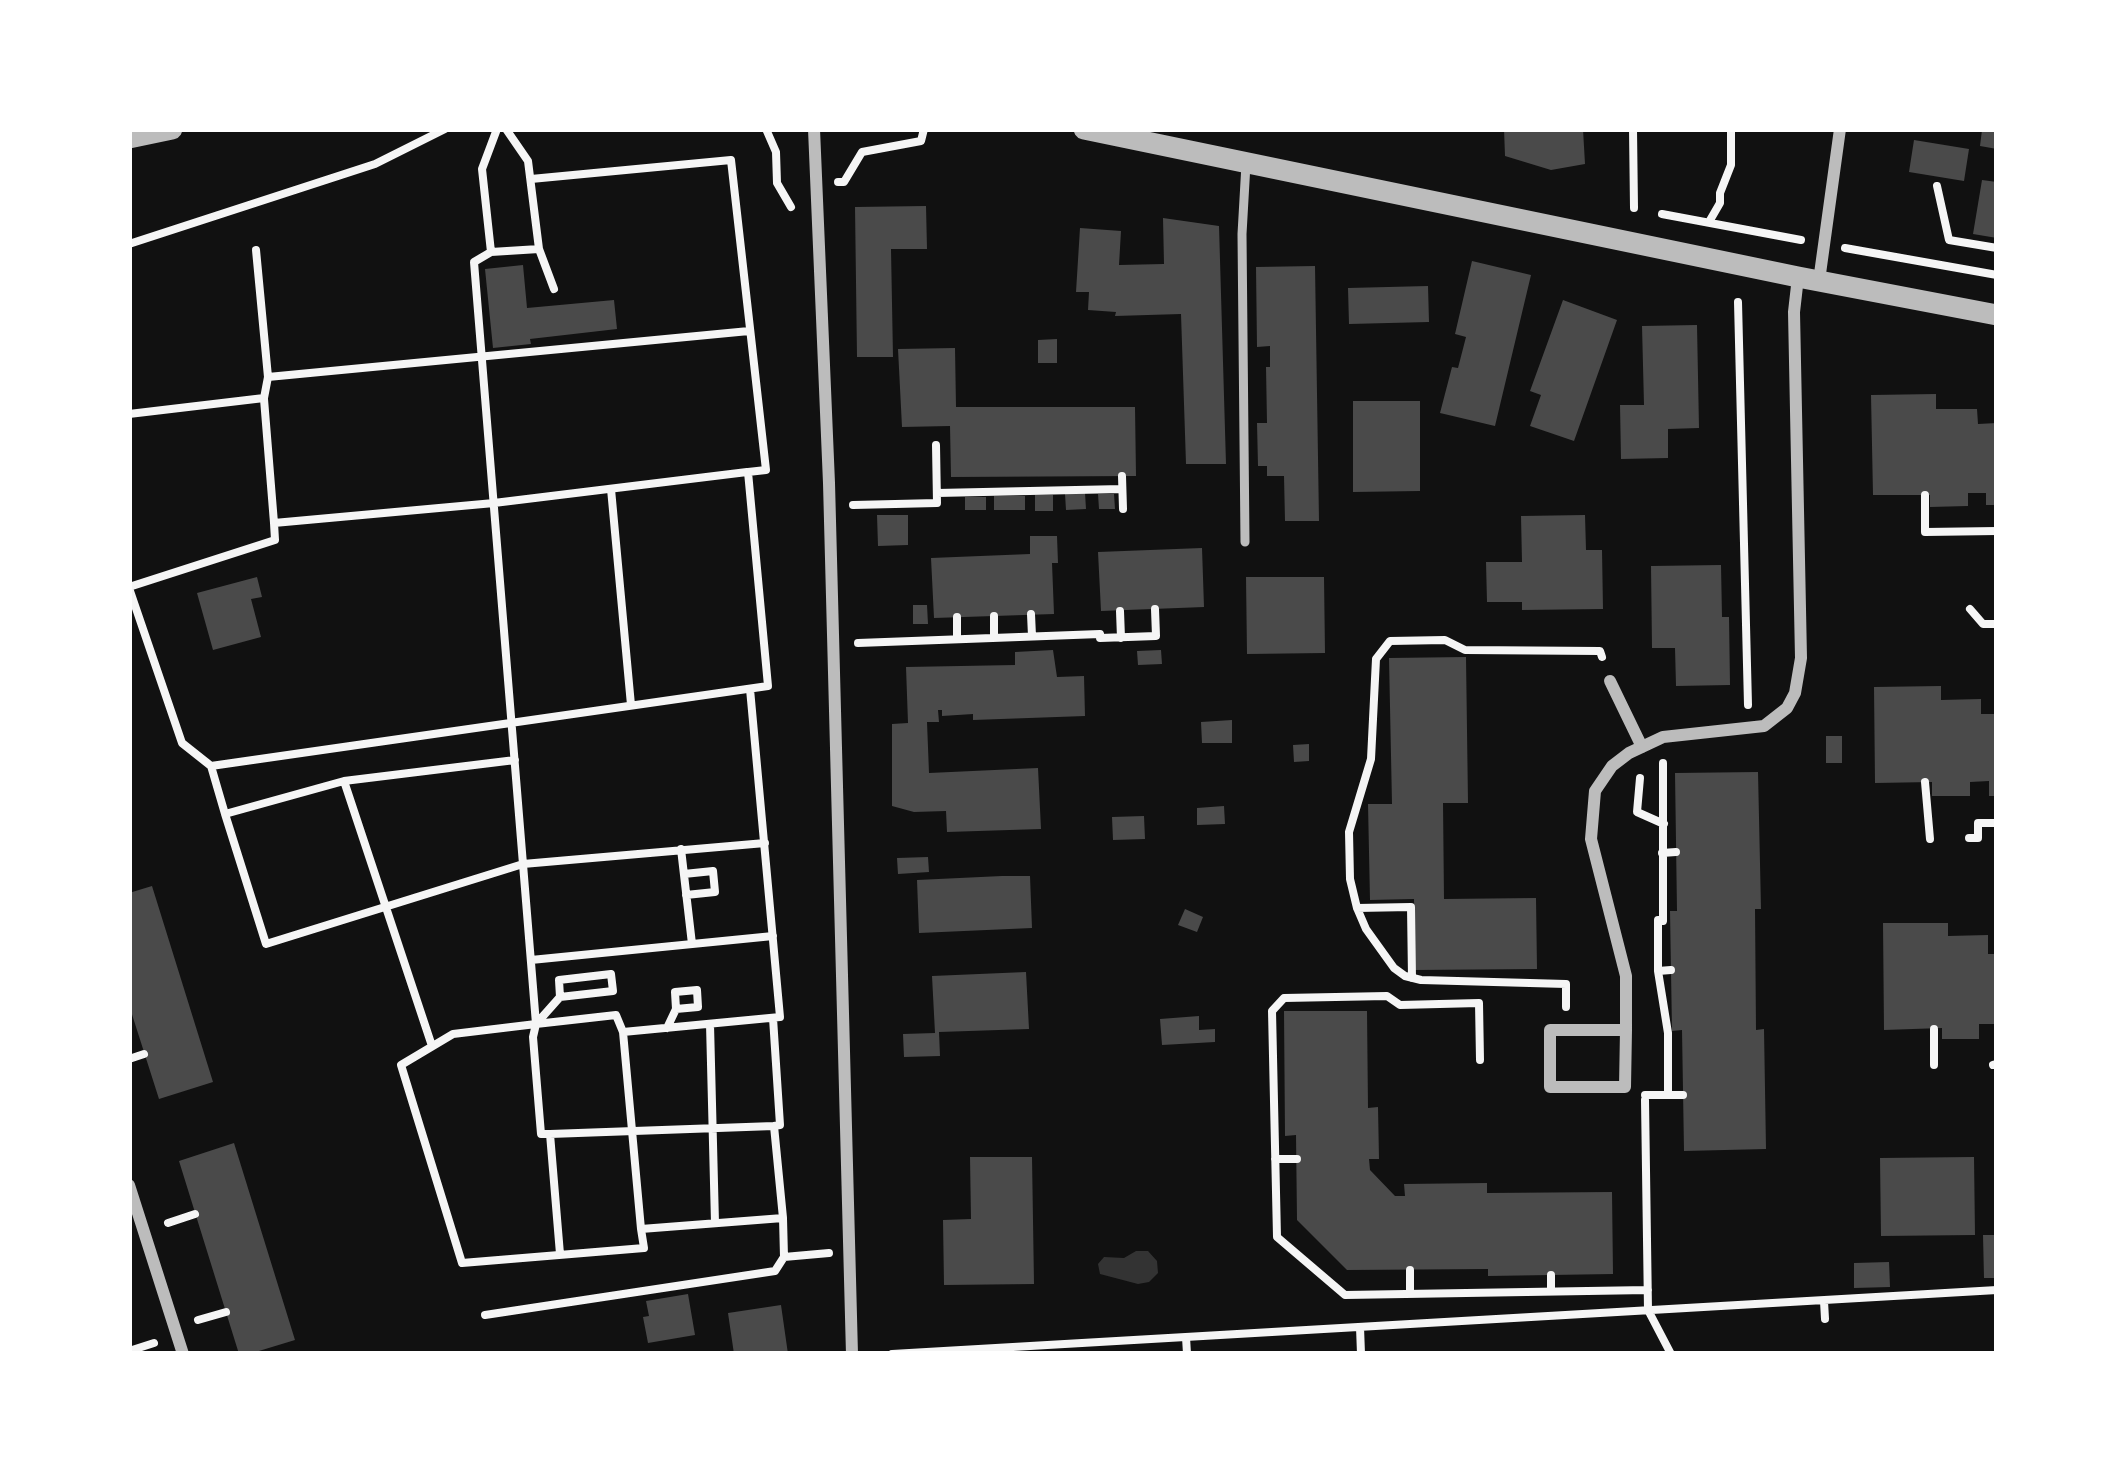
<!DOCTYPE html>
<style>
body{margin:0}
#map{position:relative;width:2126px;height:1483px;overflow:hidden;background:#111;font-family:"Nunito Sans",sans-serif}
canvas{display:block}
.frame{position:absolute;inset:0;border:132px solid #fff;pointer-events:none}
</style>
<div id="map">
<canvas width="2126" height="1483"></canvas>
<div class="frame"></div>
</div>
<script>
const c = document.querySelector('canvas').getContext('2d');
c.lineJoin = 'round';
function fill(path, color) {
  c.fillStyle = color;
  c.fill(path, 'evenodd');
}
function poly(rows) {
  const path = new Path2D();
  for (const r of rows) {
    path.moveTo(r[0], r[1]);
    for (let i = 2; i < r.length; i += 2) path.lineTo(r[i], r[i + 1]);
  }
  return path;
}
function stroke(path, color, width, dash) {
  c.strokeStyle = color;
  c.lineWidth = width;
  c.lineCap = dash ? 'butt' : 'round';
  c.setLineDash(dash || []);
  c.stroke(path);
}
const water = poly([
 [1136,1251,1148,1251,1157,1261,1158,1273,1149,1282,1138,1284,1100,1274,1098,1264,1104,1257,1124,1258]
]);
const building = poly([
 [1504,129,1583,129,1585,164,1551,170,1505,156],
 [1982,130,1997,132,1997,149,1980,146],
 [1914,140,1969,149,1964,181,1909,172],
 [1982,180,1997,182,1997,238,1973,234],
 [926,206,927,249,891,249,893,357,857,357,855,207],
 [1163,218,1219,226,1226,464,1186,464,1181,314,1115,316,1116,312,1088,310,1089,292,1076,292,1080,228,1121,231,1119,265,1164,264],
 [1472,261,1531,275,1495,426,1440,413,1452,367,1458,368,1466,337,1455,334],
 [523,265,527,308,614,300,617,329,530,339,531,344,493,348,485,269],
 [1315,266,1319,521,1285,521,1284,476,1267,476,1267,466,1258,466,1257,423,1267,423,1266,367,1270,367,1270,346,1257,347,1256,267],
 [1428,286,1429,322,1349,324,1348,288],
 [1563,300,1617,320,1574,441,1530,426,1541,395,1530,391],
 [1697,325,1699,428,1668,429,1668,458,1621,459,1620,405,1644,405,1642,326],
 [1057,339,1057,363,1038,363,1038,340],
 [955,348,956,407,1135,407,1136,476,951,477,950,426,902,427,898,349],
 [1936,394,1936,409,1977,409,1978,424,1997,423,1997,505,1986,505,1986,493,1968,493,1968,506,1930,507,1930,495,1873,495,1871,395],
 [1353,401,1420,401,1420,491,1353,492],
 [1085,493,1086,509,1066,510,1065,494],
 [1098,494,1114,494,1115,509,1099,509],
 [1035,495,1053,495,1053,511,1035,511],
 [994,496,1025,496,1025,510,994,510],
 [965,497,986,497,986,510,965,510],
 [877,515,908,515,908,545,878,546],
 [1585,515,1586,550,1602,550,1603,609,1522,610,1522,602,1487,602,1486,562,1522,562,1521,516],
 [1030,536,1057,536,1058,563,1052,563,1054,614,934,618,931,558,1030,554],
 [1202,548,1204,607,1101,611,1098,552],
 [1721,565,1722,617,1729,617,1730,685,1676,686,1675,648,1652,648,1651,566],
 [257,577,262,597,251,599,261,637,213,650,197,593],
 [1246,577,1324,577,1325,653,1247,654],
 [913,605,927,605,928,624,913,624],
 [1053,650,1057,677,1084,676,1085,716,973,720,973,714,942,716,942,710,938,710,939,722,927,722,929,773,1038,768,1041,829,947,832,946,811,914,812,892,806,892,724,908,723,906,667,1015,665,1015,652],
 [1161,650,1162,664,1138,665,1137,651],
 [1466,657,1468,803,1443,803,1444,899,1536,898,1537,969,1415,970,1414,899,1370,900,1368,804,1392,804,1389,658],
 [1941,686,1941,700,1981,699,1981,714,1997,714,1997,796,1989,796,1989,781,1970,782,1970,796,1932,796,1932,782,1875,783,1874,687],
 [1232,720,1232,743,1202,743,1201,722],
 [1826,736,1842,736,1842,763,1826,763],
 [1309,744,1309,761,1294,762,1293,745],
 [1758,772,1761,909,1755,909,1756,1030,1764,1029,1766,1149,1684,1151,1682,1030,1672,1031,1670,911,1677,911,1675,773],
 [1224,806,1225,824,1197,825,1197,808],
 [1144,816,1145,839,1113,840,1112,817],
 [928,857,929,872,898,874,897,858],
 [1002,876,1030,876,1032,928,919,933,917,880],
 [152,886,213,1082,159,1099,129,1005,129,893],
 [1185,909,1203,917,1197,932,1178,925],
 [1883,923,1948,923,1948,936,1988,935,1988,954,1997,954,1997,1024,1979,1024,1979,1039,1942,1039,1942,1028,1884,1030],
 [1026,972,1029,1029,939,1032,940,1056,904,1057,903,1034,935,1033,932,976],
 [1284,1011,1367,1011,1368,1108,1378,1107,1379,1159,1369,1159,1370,1170,1395,1196,1405,1196,1404,1184,1487,1183,1487,1193,1612,1192,1613,1274,1488,1276,1488,1269,1347,1270,1297,1220,1296,1135,1285,1136],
 [1199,1016,1199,1030,1215,1029,1215,1042,1162,1045,1160,1019],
 [234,1143,295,1340,249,1354,239,1354,179,1161],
 [970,1157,1032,1157,1034,1284,944,1285,943,1220,971,1219],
 [1974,1157,1975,1235,1881,1236,1880,1158],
 [1983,1235,1997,1235,1997,1278,1984,1278],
 [1889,1262,1890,1287,1854,1288,1854,1263],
 [688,1294,695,1335,648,1343,643,1317,649,1316,646,1301],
 [781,1305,788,1354,734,1354,728,1313]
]);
const path = poly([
 [506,129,528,161,539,249,554,289],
 [766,129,776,152,777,183,791,207],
 [1633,129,1634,208],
 [838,182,844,182,862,152,921,141,924,129],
 [1937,186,1949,240,1997,248],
 [1662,214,1801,240],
 [1709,222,1720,203,1720,193,1731,165,1731,129],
 [129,244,375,164,445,129],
 [1845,248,1997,275],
 [539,249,491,252,474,262,536,1024,616,1015,623,1032,641,1229,783,1218,784,1257,829,1253],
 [256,250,268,377],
 [491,252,482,169,497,129],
 [1738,302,1748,705],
 [264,399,274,523],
 [129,414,264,398,268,377,749,331],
 [1122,476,1123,509],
 [611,489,631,705],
 [937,493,1122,489],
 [1925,495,1925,532,1997,531],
 [853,505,937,503,936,445],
 [129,587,275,540,274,523,494,503,747,472],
 [129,588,182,743,211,766,225,814,344,781,515,760],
 [1970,609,1983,624,1997,624],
 [1120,611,1121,638],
 [1031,614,1032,636],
 [994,616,994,638],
 [957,617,957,639],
 [858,643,1100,634,1100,638,1156,636,1155,609],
 [211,766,768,686,748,472,766,470,731,160,531,179],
 [1640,778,1637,812,1664,824],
 [344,781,432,1046],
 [1925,782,1930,839],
 [225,814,266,944,523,864,765,843],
 [1969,838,1978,838,1978,823,1997,823],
 [681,849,692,944],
 [1662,853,1676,852],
 [684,874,713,871,715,892,686,895],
 [1357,908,1411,907,1412,978],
 [531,960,773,936],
 [1658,971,1671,970],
 [1566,1007,1566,984,1421,980,1405,976,1394,968,1366,929,1357,908,1350,879,1349,832,1371,759,1376,659,1390,641,1445,640,1465,650,1600,651,1602,657],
 [773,1018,780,1125,774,1126,783,1218],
 [536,1024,453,1034,401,1065,462,1263,644,1248,641,1229],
 [710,1024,715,1223],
 [667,1028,676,1009,675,992,697,990,698,1007,676,1009],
 [1934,1029,1934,1065],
 [623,1032,780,1017,750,689],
 [129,1059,144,1054],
 [1480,1060,1479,1003,1400,1005,1387,996,1284,998,1272,1011,1277,1237,1345,1295,1648,1290],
 [1993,1065,1997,1064],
 [1645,1095,1668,1095,1668,1033,1658,971,1658,920,1663,921,1663,763],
 [1668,1095,1683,1095],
 [1645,1100,1648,1310,1671,1354],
 [550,1134,774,1126],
 [1275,1159,1297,1159],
 [168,1223,195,1214],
 [560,1254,550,1134,541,1134,533,1037,536,1024,560,997,559,980,611,974,613,991,560,997],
 [1410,1270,1410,1294],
 [1551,1275,1551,1291],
 [1824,1301,1825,1319],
 [485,1315,775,1271,784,1257],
 [198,1320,226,1312],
 [1360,1327,1361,1354],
 [1186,1337,1187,1354],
 [129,1351,154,1343],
 [892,1354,1997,1290]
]);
const service = poly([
 [1245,542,1242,234,1246,164]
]);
const minor = poly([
 [814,129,829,483,852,1354],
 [1819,281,1840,129],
 [1610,681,1642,747],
 [1626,1030,1550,1030,1550,1087,1625,1087,1626,1030,1626,976,1591,839,1595,791,1612,766,1629,753,1663,737,1764,726,1787,708,1795,693,1801,658,1794,312,1798,277],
 [129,1185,183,1354]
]);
const tertiary = poly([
 [1084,129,1798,277,1997,315],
 [129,138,172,129]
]);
fill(water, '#333');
fill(building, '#4a4a4a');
stroke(path, '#f5f5f5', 8);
stroke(service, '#bcbcbc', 9);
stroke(minor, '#bcbcbc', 12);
stroke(tertiary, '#bcbcbc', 21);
</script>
